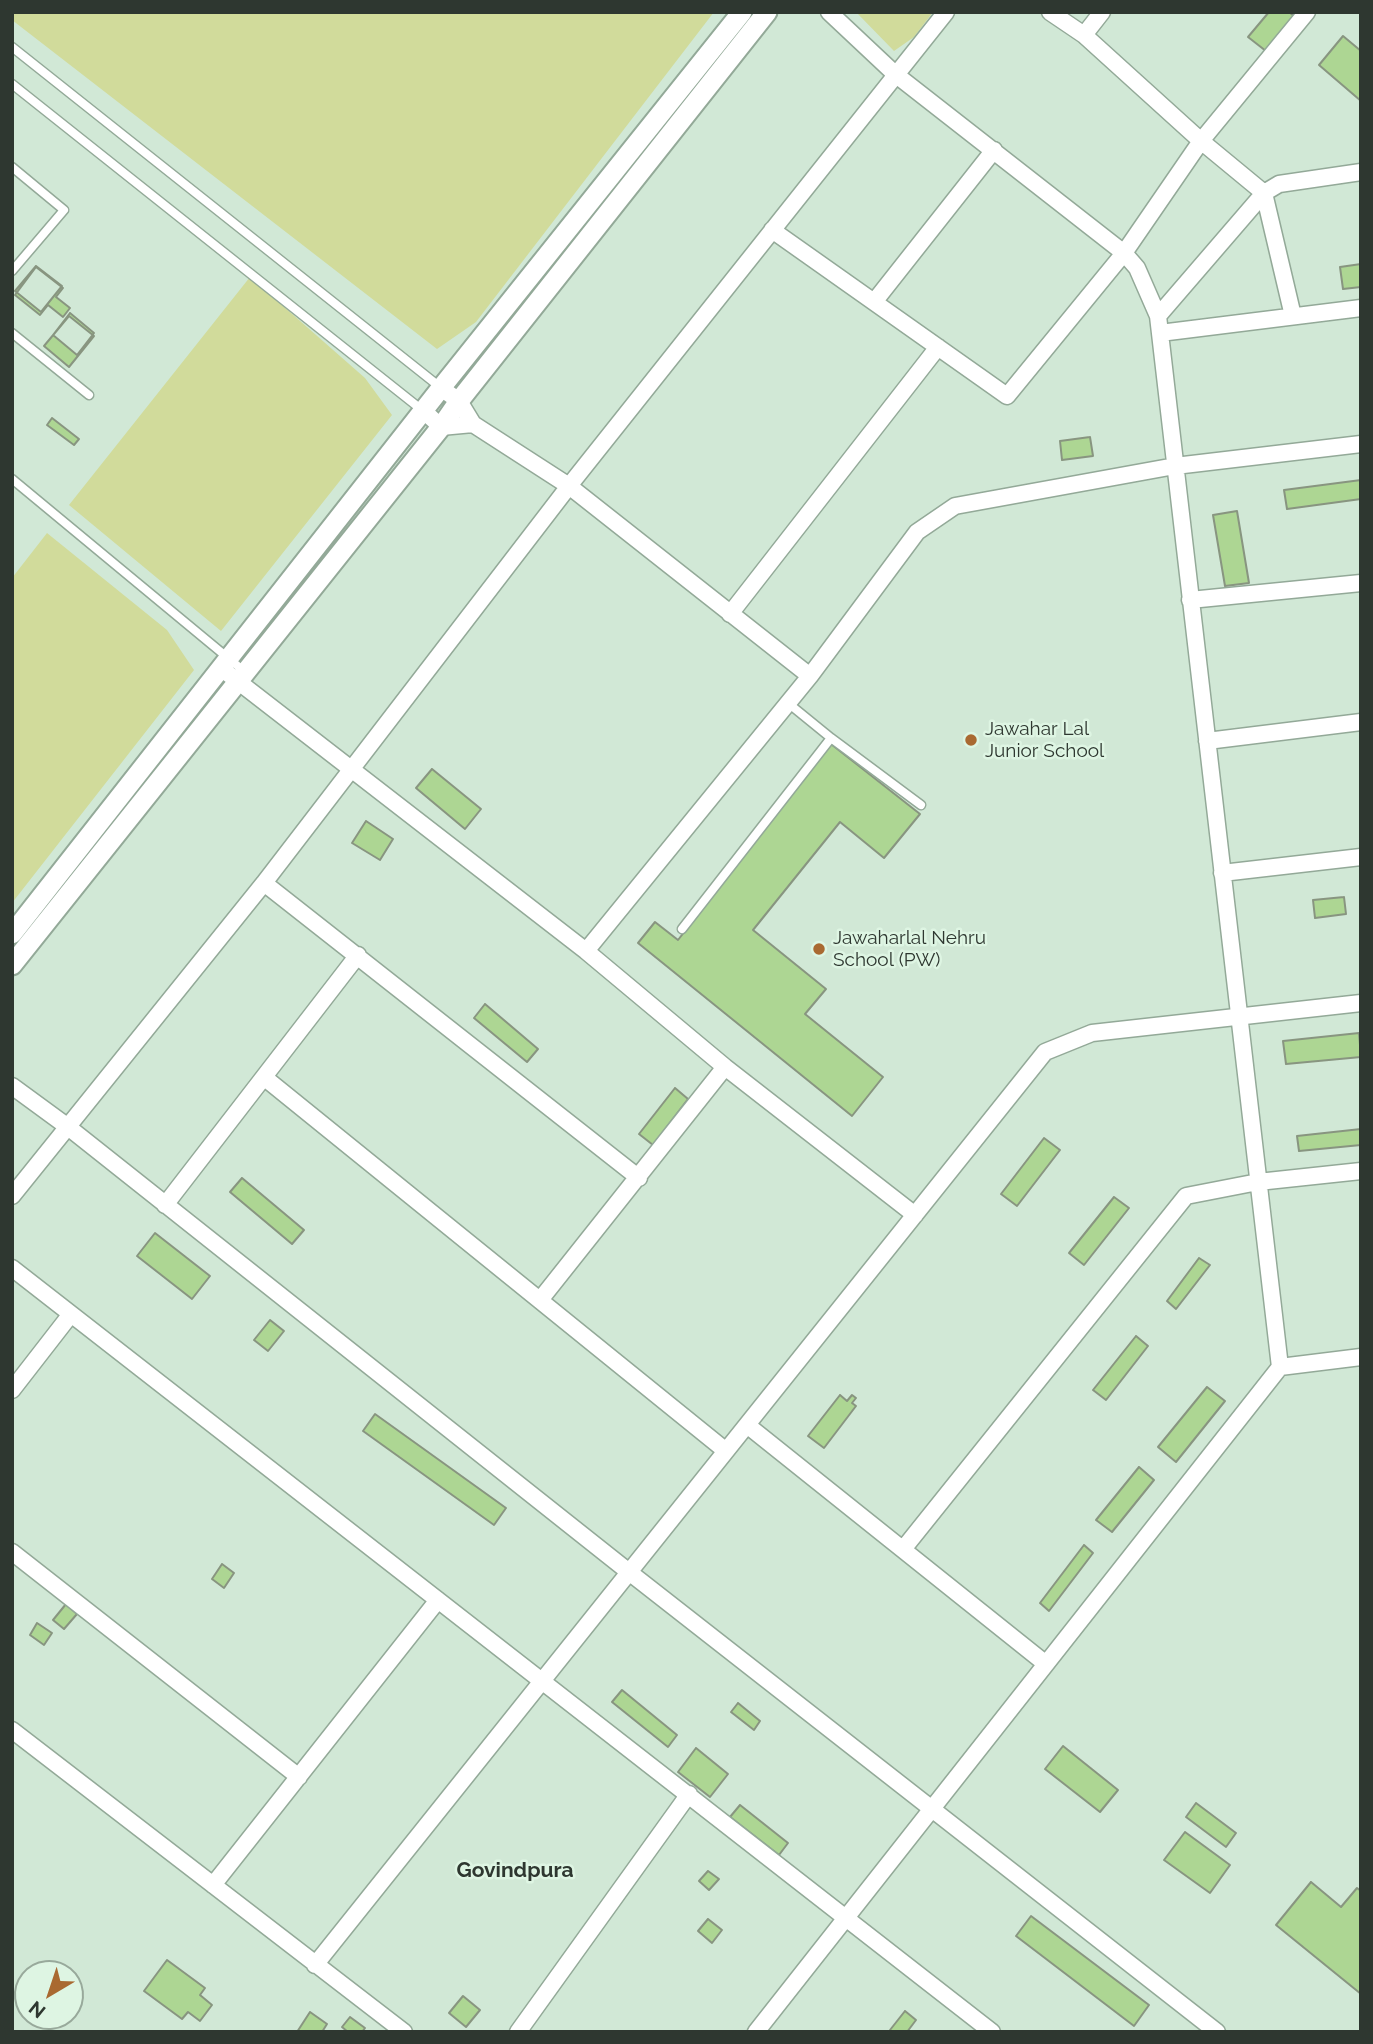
<!DOCTYPE html>
<style>
body{margin:0}
#map{position:relative;width:1373px;height:2044px;overflow:hidden;background:#d1e8d6;font-family:Raleway,sans-serif}
canvas{display:block}
.frame{position:absolute;inset:0;border:14px solid #2e3730;pointer-events:none}
.north{position:absolute;left:14px;top:1960px;width:70px;height:70px;box-sizing:border-box;background:#def5e3;border:2px solid #98a99b;border-radius:50%;rotate:219deg;font-size:19px;font-weight:700;line-height:28px;text-align:center;color:#2e3730}
.north::after{content:'';display:block;margin:auto;width:24px;height:32px;background:#a96931;clip-path:polygon(50% 0,100% 100%,50% 72%,0 100%)}
</style>
<div id="map">
<canvas width="1373" height="2044"></canvas>
<div class="frame"></div>
<div class="north">N</div>
</div>
<script>
const c = document.querySelector('canvas').getContext('2d');
c.lineJoin = 'round';
function fill(path, color) {
  c.fillStyle = color;
  c.fill(path, 'evenodd');
}
function poly(rows) {
  const path = new Path2D();
  for (const r of rows) {
    path.moveTo(r[0], r[1]);
    for (let i = 2; i < r.length; i += 2) path.lineTo(r[i], r[i + 1]);
  }
  return path;
}
function stroke(path, color, width, dash) {
  c.strokeStyle = color;
  c.lineWidth = width;
  c.lineCap = dash ? 'butt' : 'round';
  c.setLineDash(dash || []);
  c.stroke(path);
}
function write(font, color, halo, rows, align = 'center') {
  c.font = font + ' Raleway,sans-serif';
  c.lineWidth = 5;
  c.setLineDash([]);
  c.textBaseline = 'middle';
  c.strokeStyle = halo;
  c.fillStyle = color;
  for (const [text, x, y, turn = 0] of rows) {
    c.save();
    c.translate(x, y);
    c.rotate((+turn || 0) * Math.PI / 180);
    c.textAlign = isNaN(turn) ? turn : align;
    if (halo) c.strokeText(text, 0, 0);
    c.fillText(text, 0, 0);
    c.restore();
  }
}
const green = poly([
 [12,12,714,12,476,322,437,349,12,20],
 [856,12,933,12,914,37,894,51],
 [250,277,365,378,392,415,221,631,69,505],
 [47,533,167,630,194,670,12,903,12,578]
]);
const building = poly([
 [1269,12,1289,12,1300,21,1271,55,1248,37,1269,12],
 [1343,36,1361,51,1361,101,1319,65,1343,36],
 [1361,264,1361,287,1343,289,1340,267,1361,264],
 [36,266,62,286,41,312,15,291,36,266],
 [36,267,63,288,56,297,70,308,63,317,48,305,40,315,15,295,36,267],
 [70,313,94,333,77,355,53,335,70,313],
 [69,316,94,336,69,367,44,346,69,316],
 [52,418,79,439,74,445,47,425,52,418],
 [1090,437,1093,456,1062,460,1060,441,1090,437],
 [1361,480,1361,499,1287,509,1284,490,1361,480],
 [1237,511,1249,583,1225,586,1213,515,1237,511],
 [831,744,920,814,884,858,840,822,753,930,826,989,805,1014,883,1077,852,1116,638,943,655,922,678,940,831,744],
 [432,769,481,809,465,829,416,788,432,769],
 [366,821,393,839,380,860,352,843,366,821],
 [1344,897,1346,914,1315,918,1313,900,1344,897],
 [485,1004,538,1049,527,1062,474,1018,485,1004],
 [1359,1033,1361,1057,1286,1064,1283,1041,1359,1033],
 [675,1088,688,1099,653,1145,639,1134,675,1088],
 [1361,1129,1361,1145,1299,1151,1297,1136,1361,1129],
 [1044,1138,1060,1150,1017,1206,1001,1194,1044,1138],
 [242,1178,304,1230,292,1244,230,1192,242,1178],
 [1114,1197,1129,1208,1084,1265,1069,1253,1114,1197],
 [155,1233,210,1276,192,1299,137,1256,155,1233],
 [1199,1258,1210,1265,1176,1309,1167,1301,1199,1258],
 [270,1320,284,1331,268,1351,254,1340,270,1320],
 [1136,1336,1148,1346,1106,1400,1093,1390,1136,1336],
 [1207,1387,1225,1401,1176,1462,1158,1447,1207,1387],
 [840,1395,847,1401,852,1395,856,1398,852,1403,856,1406,824,1448,808,1436,840,1395],
 [375,1414,506,1508,494,1525,363,1431,375,1414],
 [1139,1467,1154,1480,1112,1532,1096,1520,1139,1467],
 [1084,1545,1093,1553,1049,1611,1040,1603,1084,1545],
 [222,1564,234,1573,224,1588,212,1579,222,1564],
 [66,1604,77,1614,64,1629,53,1620,66,1604],
 [37,1623,52,1633,44,1645,30,1635,37,1623],
 [622,1690,677,1735,668,1747,612,1702,622,1690],
 [738,1703,760,1721,754,1730,731,1712,738,1703],
 [1063,1746,1118,1790,1100,1812,1045,1769,1063,1746],
 [696,1748,728,1774,710,1797,678,1772,696,1748],
 [1196,1803,1236,1833,1226,1847,1186,1817,1196,1803],
 [740,1805,788,1843,779,1855,730,1817,740,1805],
 [1185,1832,1230,1865,1210,1893,1164,1860,1185,1832],
 [708,1871,719,1879,709,1890,699,1881,708,1871],
 [1311,1882,1341,1907,1357,1888,1361,1891,1361,1994,1276,1925,1311,1882],
 [1031,1916,1149,2005,1134,2026,1016,1936,1031,1916],
 [708,1919,722,1930,712,1943,698,1931,708,1919],
 [167,1960,205,1988,200,1995,212,2005,200,2021,188,2012,182,2019,144,1991,167,1960],
 [463,1996,480,2010,466,2027,449,2013,463,1996],
 [905,2011,916,2020,907,2032,892,2032,890,2030,905,2011],
 [310,2012,327,2024,322,2032,297,2032,310,2012],
 [350,2017,365,2028,362,2032,348,2032,342,2027,350,2017]
]);
const service = poly([
 [12,47,440,387],
 [12,84,422,410],
 [12,167,64,210,12,271],
 [12,333,89,395],
 [12,479,245,672],
 [831,738,921,805],
 [682,929,831,738,788,703]
]);
const minor = poly([
 [1050,12,1084,35,1201,141,1264,193,1293,316],
 [1084,35,1102,12],
 [772,230,1007,396,1124,253,1201,141,1307,12],
 [874,302,994,150],
 [1158,316,1264,193,1279,184,1361,172],
 [1160,333,1361,308],
 [441,388,459,401,473,424,569,486,810,676],
 [424,411,441,427,473,424],
 [1190,600,1361,583],
 [730,614,938,347],
 [222,669,586,951,725,1067,915,1215],
 [1207,741,1361,722],
 [1222,873,1361,857],
 [264,883,639,1178],
 [586,951,810,676,917,532,955,506,1175,466,1361,444],
 [265,1078,726,1451],
 [12,1086,68,1127,629,1572,1217,2032],
 [12,1196,264,883,569,486,946,12],
 [165,1205,358,955],
 [12,1268,992,2032],
 [540,1300,725,1067],
 [1280,1367,1361,1357],
 [12,1390,71,1314],
 [747,1425,1046,1664],
 [904,1548,1186,1196,1258,1182,1361,1171],
 [12,1552,299,1777],
 [12,1730,404,2032],
 [213,1885,438,1600],
 [315,1965,1045,1052,1092,1033,1361,1003],
 [518,2032,689,1794],
 [756,2032,1280,1367,1158,316,1137,268,1124,253,895,74,829,12]
]);
const tertiary = poly([
 [12,934,441,388,742,12],
 [12,965,441,427,459,401,767,12]
]);
const markers = [
 [971,740,7,"#a96931"],
 [819,949,7,"#a96931"]
];
const poiNames = [
 ["Jawahar Lal",985,729],
 ["Junior School",985,751],
 ["Jawaharlal Nehru",833,938],
 ["School (PW)",833,960]
];
const neighbourhoodNames = [
 ["Govindpura",515,1871]
];
fill(green, '#d1db9b');
fill(building, '#add693');
stroke(building, '#889580', 2);
stroke(service, '#93a998', 11);
stroke(minor, '#93a998', 19);
stroke(tertiary, '#93a998', 23);
stroke(service, '#fff', 8);
stroke(minor, '#fff', 16);
stroke(tertiary, '#fff', 19);
for (const [x, y, r, color] of markers) {
  const dot = new Path2D();
  dot.arc(x, y, r, 0, 2 * Math.PI);
  c.fillStyle = color;
  c.fill(dot);
  stroke(dot, '#def5e3', 2.5);
}
write('19px', '#2e3730', '#def5e3', poiNames, 'left');
write('bold 21px', '#2e3730', '#def5e3', neighbourhoodNames);
</script>
